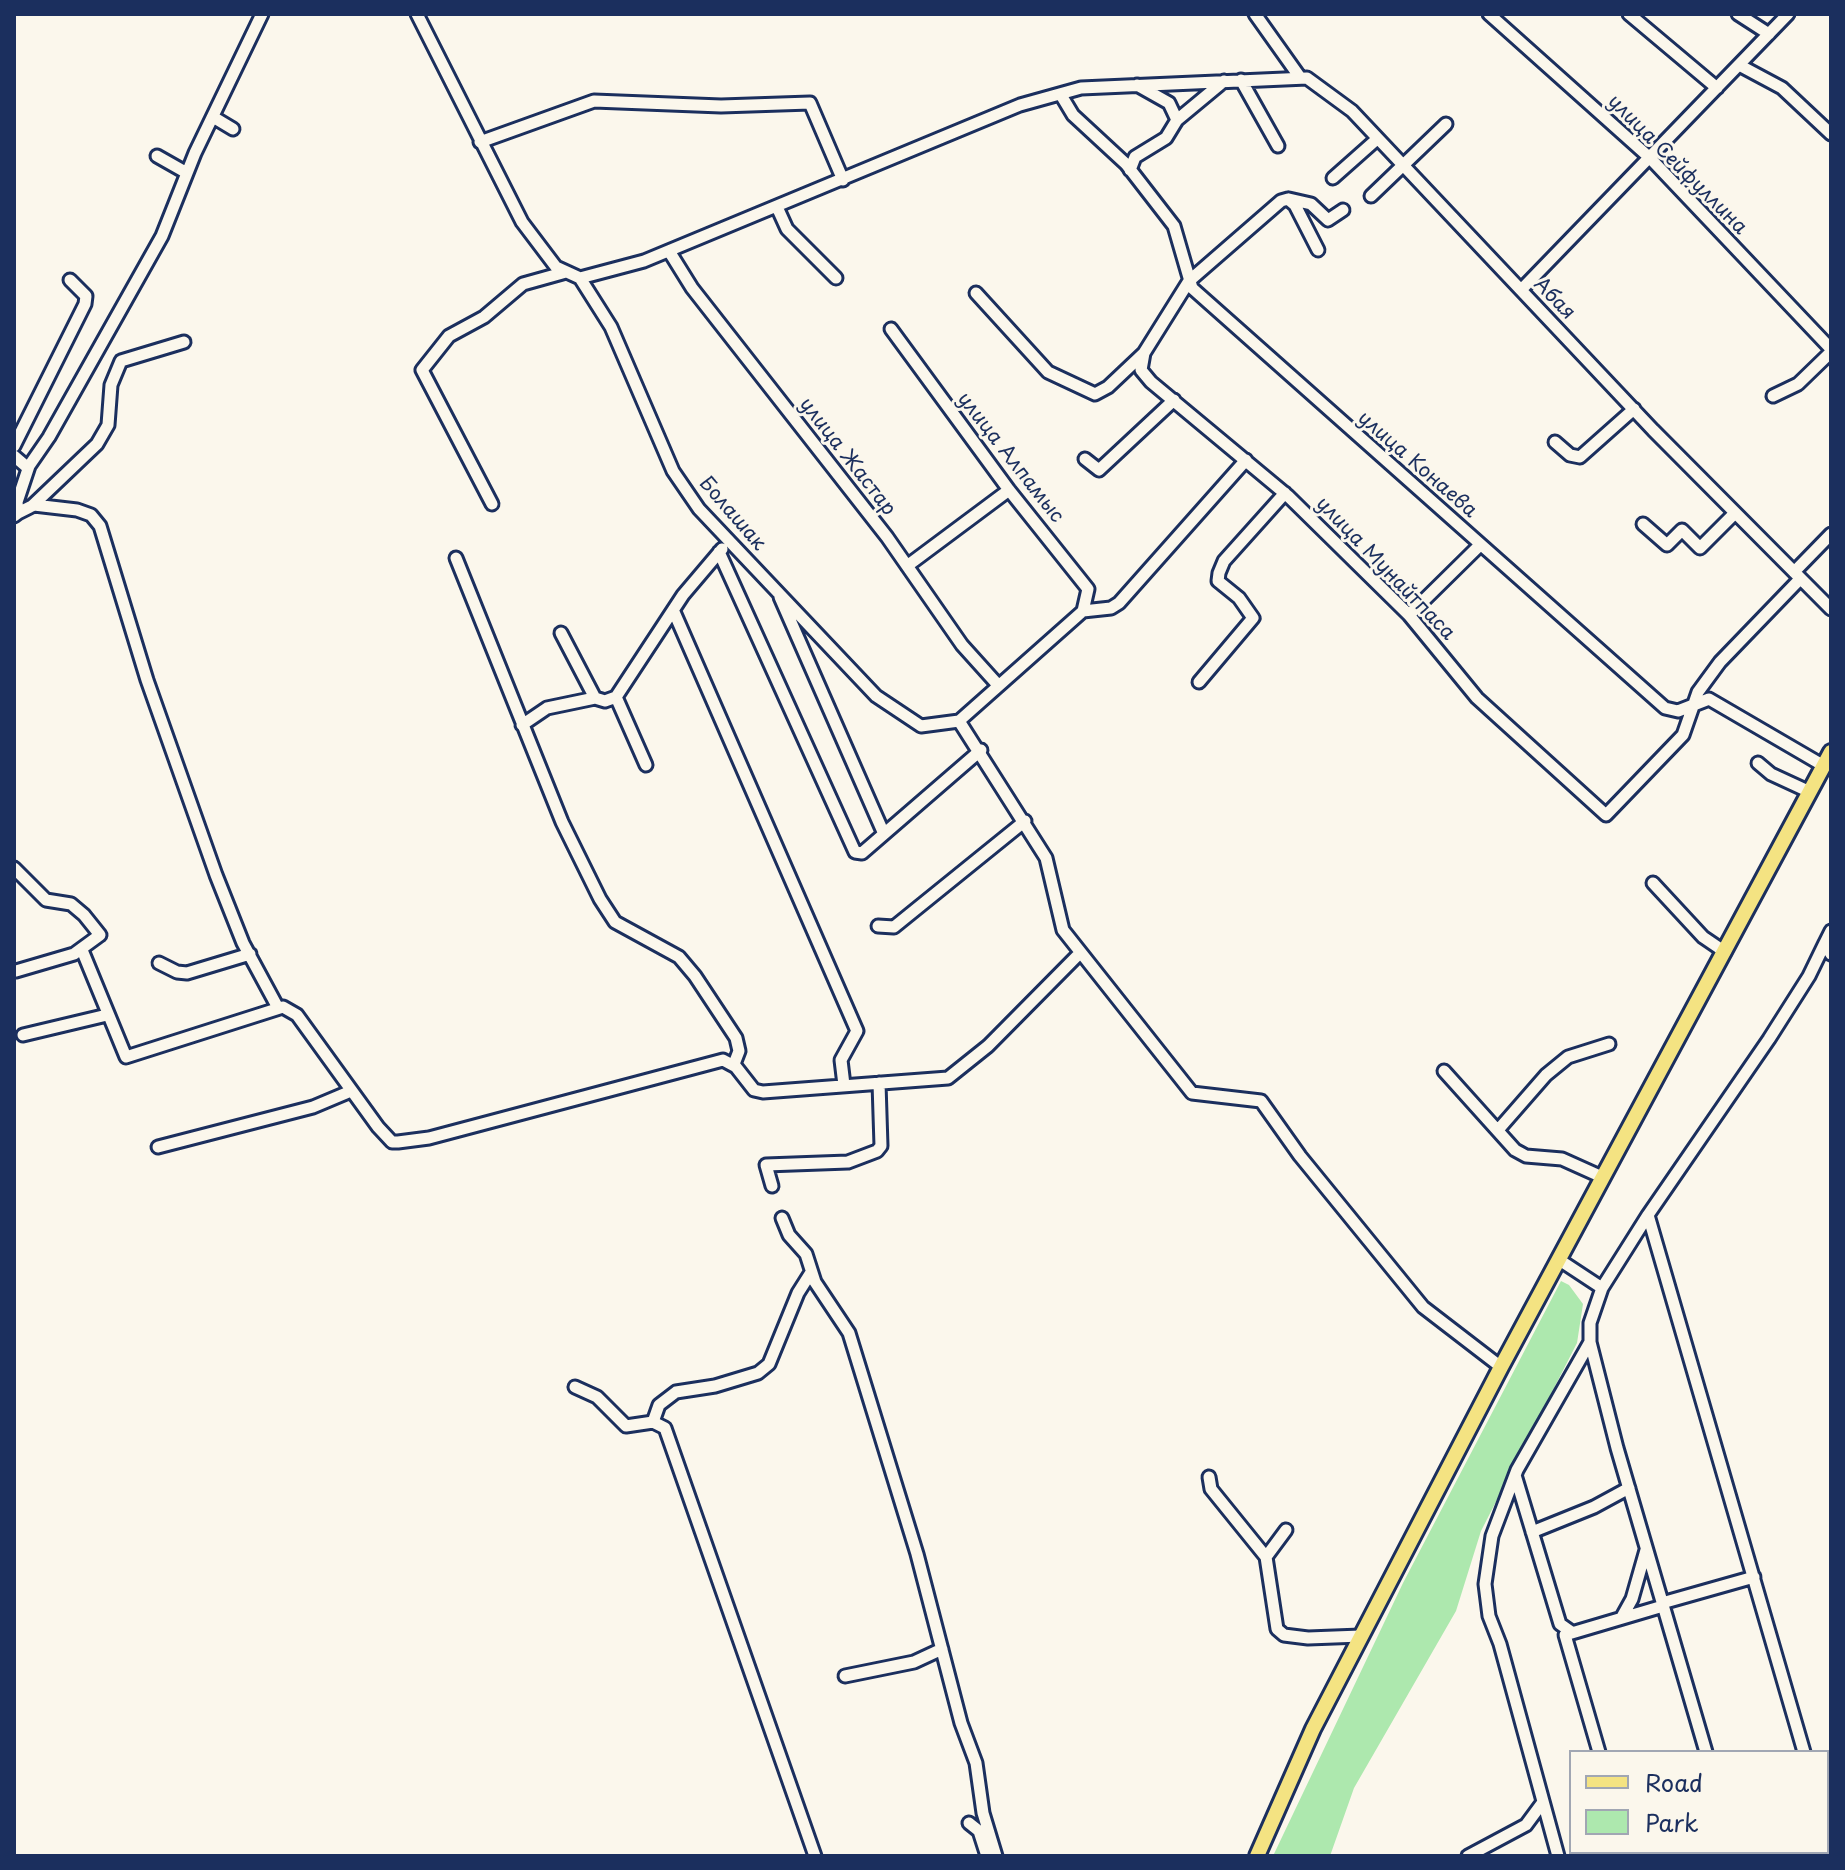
<!DOCTYPE html>
<meta charset="utf-8">
<style>
body{margin:0}
#map{position:relative;width:1845px;height:1870px;overflow:hidden;background:#fbf7ec;font-family:"Playpen Sans",sans-serif}
canvas{display:block}
.frame{position:absolute;inset:0;border:16px solid #1b2f5e;pointer-events:none}
.legend{position:absolute;left:1569px;top:1750px;width:260px;height:104px;box-sizing:border-box;background:#fbf7ec;border:2px solid #a1a7b3;margin:0;padding:10px 14px;list-style:none;font-size:24px;color:#1b2f5e}
.legend li{display:flex;align-items:center;gap:16px;height:40px}
.legend b{width:40px;border:2px solid #a1a7b3}
</style>
<div id="map">
<canvas width="1845" height="1870"></canvas>
<div class="frame"></div>
<ul class="legend">
<li><b style="height:10px;background:#f4e382"></b>Road</li>
<li><b style="height:22px;background:#ade8ae"></b>Park</li>
</ul>
</div>
<script>
const c = document.querySelector('canvas').getContext('2d');
c.lineJoin = 'round';
function fill(path, color) {
  c.fillStyle = color;
  c.fill(path, 'evenodd');
}
function poly(rows) {
  const path = new Path2D();
  for (const r of rows) {
    path.moveTo(r[0], r[1]);
    for (let i = 2; i < r.length; i += 2) path.lineTo(r[i], r[i + 1]);
  }
  return path;
}
function stroke(path, color, width, dash) {
  c.strokeStyle = color;
  c.lineWidth = width;
  c.lineCap = dash ? 'butt' : 'round';
  c.setLineDash(dash || []);
  c.stroke(path);
}
function write(font, color, halo, rows, align = 'center') {
  c.font = font + ' "Playpen Sans",sans-serif';
  c.lineWidth = 6;
  c.setLineDash([]);
  c.textBaseline = 'middle';
  c.strokeStyle = halo;
  c.fillStyle = color;
  for (const [text, x, y, turn = 0] of rows) {
    c.save();
    c.translate(x, y);
    c.rotate((+turn || 0) * Math.PI / 180);
    c.textAlign = isNaN(turn) ? turn : align;
    if (halo) c.strokeText(text, 0, 0);
    c.fillText(text, 0, 0);
    c.restore();
  }
}
const green = poly([
 [1561,1281,1569,1285,1583,1304,1577,1343,1481,1531,1456,1611,1354,1788,1330,1856,1273,1856,1403,1583]
]);
const minor = poly([
 [417,14,522,222,556,267,580,278,644,261,1020,105,1081,88,1307,78,1352,111,1653,430,1831,609],
 [1255,14,1299,76],
 [1489,14,1650,158,1831,349],
 [1629,14,1717,88],
 [1738,14,1769,34],
 [1739,65,1782,88,1831,134],
 [1241,80,1278,146],
 [1061,95,1073,115,1126,164,1174,226,1192,288,1665,708,1678,711,1709,699,1824,766],
 [213,117,233,129],
 [1177,120,1224,81],
 [480,142,594,101,721,106,810,103,843,180],
 [157,156,187,173],
 [1130,170,1135,157,1166,138,1177,120,1169,103,1137,85],
 [1333,178,1377,139],
 [1371,196,1446,124],
 [1289,199,1311,204,1328,220,1343,210],
 [777,207,787,229,836,278],
 [669,251,692,288,887,537,962,645,998,685],
 [580,278,611,327,673,471,699,509,876,696,921,726,959,721,1083,611,1111,608,1119,603,1246,460],
 [1521,290,1788,14],
 [976,293,1048,372,1095,394,1108,387,1144,353,1189,281,1281,201,1288,199,1295,205,1318,250],
 [891,329,1009,490,1088,589,1083,611],
 [1144,353,1141,370,1151,382,1288,496,1409,615,1477,698,1606,815,1683,735,1698,692,1720,662,1800,579],
 [1773,396,1798,384,1831,352],
 [1555,442,1570,455,1580,457,1634,409],
 [14,446,85,304,86,296,70,280],
 [14,456,28,468],
 [1085,459,1099,470,1174,400],
 [492,504,422,370,449,336,484,317,523,284,566,272],
 [32,506,97,444,108,425,111,385,121,361,184,342],
 [18,513,34,505,77,510,91,515,100,526,147,680,216,875,243,943,277,1006],
 [14,516,18,513,17,502,29,466,49,437,162,236,195,153,262,14],
 [1643,524,1667,545,1682,530,1700,548,1735,513],
 [719,552,855,852,862,853,981,750],
 [456,558,562,822,600,899,615,922,679,957,695,976,736,1038,739,1051,734,1064],
 [907,566,1009,490],
 [1794,572,1831,534],
 [780,597,884,834],
 [674,612,857,1031,841,1060,844,1085],
 [1409,615,1480,545],
 [561,633,595,698,605,701,616,697],
 [1199,682,1253,618,1239,598,1218,581,1219,573,1224,561,1285,493],
 [959,721,1046,858,1063,930,1192,1093,1261,1101,1300,1156,1423,1307,1501,1367],
 [522,725,547,708,595,698],
 [1758,763,1771,774,1810,792],
 [646,765,616,697,683,595,722,549],
 [14,868,46,900,71,904,84,915,100,935,74,954,16,971],
 [1653,883,1703,937,1725,952],
 [878,926,894,927,1025,821],
 [1831,931,1825,943,1831,954],
 [82,950,126,1057,283,1007,297,1015,378,1127,392,1142,398,1142,429,1138,723,1060,736,1067,754,1090,763,1092,948,1078,988,1046,1080,953],
 [159,963,177,972,187,973,250,954],
 [23,1035,107,1015],
 [1444,1071,1515,1150,1526,1156,1562,1159,1602,1177],
 [1498,1130,1546,1075,1568,1057,1609,1044],
 [158,1147,313,1107,351,1091],
 [772,1186,766,1165,848,1162,877,1151,881,1146,879,1083],
 [1648,1215,1602,1288,1590,1323,1590,1342,1617,1448,1706,1752],
 [782,1218,789,1235,806,1254,815,1282,849,1333,917,1554,961,1723,976,1763,983,1813,996,1856],
 [1558,1259,1602,1288],
 [575,1387,597,1397,626,1426,653,1422,665,1428,815,1856],
 [653,1422,659,1405,676,1392,715,1386,758,1373,769,1364,798,1293,810,1274],
 [1515,1475,1560,1624,1570,1631],
 [1209,1477,1211,1489,1266,1557,1277,1629,1284,1635,1308,1638,1361,1636],
 [1532,1532,1594,1507,1629,1488],
 [1266,1557,1286,1530],
 [1662,1603,1754,1577],
 [1622,1617,1632,1599,1646,1550],
 [845,1676,914,1662,942,1649],
 [1599,1752,1565,1635,1663,1606],
 [1804,1752,1648,1215,1769,1039,1809,976,1825,943],
 [969,1823,979,1831,987,1856],
 [1827,1833,1831,1848],
 [1631,1852,1632,1856],
 [1735,1852,1736,1856],
 [1468,1856,1526,1825,1543,1802],
 [1558,1856,1500,1644,1489,1616,1485,1584,1492,1536,1517,1470,1590,1342]
]);
const major = poly([
 [1257,1856,1313,1729,1501,1367,1831,752]
]);
const streetNames = [
 ["улица Сейфуллина",1677,165,45],
 ["Абая",1554,299,46],
 ["улица Жастар",847,457,52],
 ["улица Алпамыс",1010,458,52],
 ["улица Конаева",1417,465,41],
 ["Болашак",732,514,49],
 ["улица Мунайтпаса",1385,569,46]
];
fill(green, '#ade8ae');
stroke(minor, '#1b2f5e', 17);
stroke(major, '#1b2f5e', 20);
stroke(minor, '#fbf7ec', 11);
stroke(major, '#f4e382', 14);
write('20px', '#1b2f5e', '#fbf7ec', streetNames);
</script>
